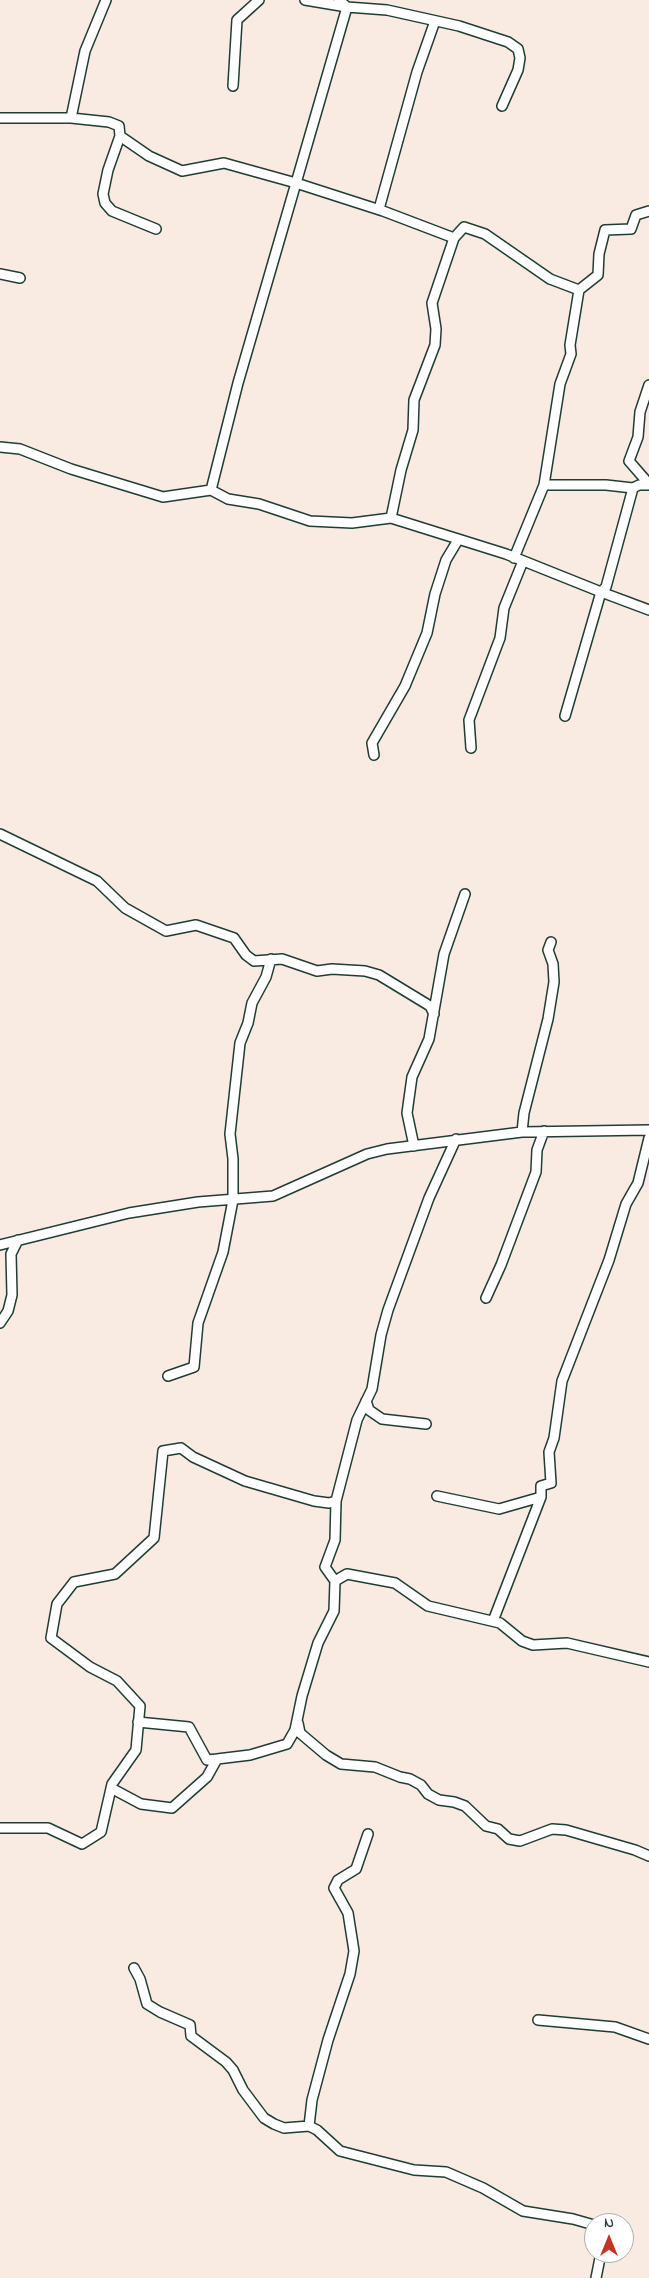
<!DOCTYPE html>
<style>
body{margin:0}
#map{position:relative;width:649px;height:2278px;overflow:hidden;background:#f9ebe2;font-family:"Indie Flower",sans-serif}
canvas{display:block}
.north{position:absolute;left:584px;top:2213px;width:50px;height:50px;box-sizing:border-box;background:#fff;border:1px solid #a5b1ae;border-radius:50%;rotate:0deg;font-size:14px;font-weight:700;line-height:20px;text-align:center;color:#1f3d34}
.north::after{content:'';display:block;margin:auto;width:18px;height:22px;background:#c8321e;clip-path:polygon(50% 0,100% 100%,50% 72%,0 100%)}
</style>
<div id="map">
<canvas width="649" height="2278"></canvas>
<div class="north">N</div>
</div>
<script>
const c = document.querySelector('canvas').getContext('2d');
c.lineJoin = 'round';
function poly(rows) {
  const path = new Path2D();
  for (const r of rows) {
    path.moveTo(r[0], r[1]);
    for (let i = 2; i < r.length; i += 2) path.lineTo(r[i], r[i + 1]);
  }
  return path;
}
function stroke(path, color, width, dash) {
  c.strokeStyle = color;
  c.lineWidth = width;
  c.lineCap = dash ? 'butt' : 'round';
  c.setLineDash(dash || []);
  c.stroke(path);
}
const minor = poly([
 [305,0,347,7,387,10,459,26,508,42,518,49,520,58,518,70,502,106],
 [339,0,347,7,296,183,383,211,454,238],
 [233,86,237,20,259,0],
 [0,118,71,118,109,122,119,126,120,136,149,156,182,171,224,163,296,183,238,383,211,490],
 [71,118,85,51,106,0],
 [120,136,108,170,103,194,105,203,112,211,156,229],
 [379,209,417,72,435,21],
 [0,274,20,278],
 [579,290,598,275,599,254,605,230,631,229,636,215,649,211],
 [649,385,640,412,638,437,629,461,649,484],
 [0,447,20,449,71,469,163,497,211,490,228,499,259,504,310,521,352,523,391,518,506,554,601,592,606,587,633,488,639,485,649,485],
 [544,485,606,485,633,488],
 [391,518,401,470,413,430,414,400,435,345,436,329,432,303,454,238,464,227,485,234,550,279,579,290,570,345,571,354,560,384,544,485,514,558],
 [565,716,601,592,649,610],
 [471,748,469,720,500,638,504,608,523,561],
 [374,755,372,743,405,686,427,633,435,594,446,560,458,540],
 [0,834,97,881,125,908,166,931,196,925,234,938,246,955,254,961,282,959,317,971,332,969,365,971,379,975,430,1006,434,1014],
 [522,1132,524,1113,548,1019,554,982,553,964,548,950,551,942],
 [414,1146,407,1113,412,1077,429,1039,444,954,465,894],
 [0,1245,129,1213,198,1202,273,1196,367,1154,387,1149,522,1132,649,1130],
 [486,1298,501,1265,536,1172,537,1150,544,1131],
 [0,1323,8,1311,12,1295,11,1254,18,1240],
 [168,1376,194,1367,198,1323,223,1252,233,1200,233,1159,230,1134,240,1043,248,1023,252,1003,266,977,271,959],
 [366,1401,369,1410,382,1419,426,1424],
 [437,1496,499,1509,541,1497,541,1486,551,1483,549,1452,554,1438,562,1381,609,1260,626,1204,638,1183,649,1138],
 [335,1581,347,1574,395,1583,428,1606,500,1623,522,1641,533,1645,567,1643,649,1662],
 [493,1621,541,1497],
 [138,1722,189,1727,207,1760,217,1759],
 [298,1723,300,1733,326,1755,341,1764,375,1767,400,1777,410,1779,421,1785,428,1794,439,1800,454,1802,465,1806,486,1826,498,1829,509,1839,520,1841,552,1829,566,1830,635,1850,649,1856],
 [111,1788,141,1804,172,1808,207,1777,217,1759,250,1755,287,1744,295,1730,302,1696,318,1643,334,1611,335,1581,325,1567,335,1540,336,1501],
 [0,1828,48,1828,82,1844,101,1832,112,1784,136,1750,140,1706,117,1681,90,1667,51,1638,57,1604,74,1582,115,1574,154,1538,163,1451,181,1448,193,1457,245,1481,314,1501,329,1503,336,1501,357,1420,372,1389,381,1335,388,1310,429,1198,456,1139],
 [134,1968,140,1979,147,2004,160,2012,190,2025,191,2036,226,2062,233,2070,243,2090,264,2118,274,2124,284,2128,309,2126,317,2130,340,2151,414,2170,446,2172,483,2188,523,2211,573,2219,594,2225],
 [538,2020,615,2027,649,2039],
 [309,2126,312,2100,328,2040,350,1974,354,1951,348,1913,334,1888,338,1880,356,1869,368,1834],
 [596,2278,601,2253]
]);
stroke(minor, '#1f3d34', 12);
stroke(minor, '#fff', 9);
</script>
